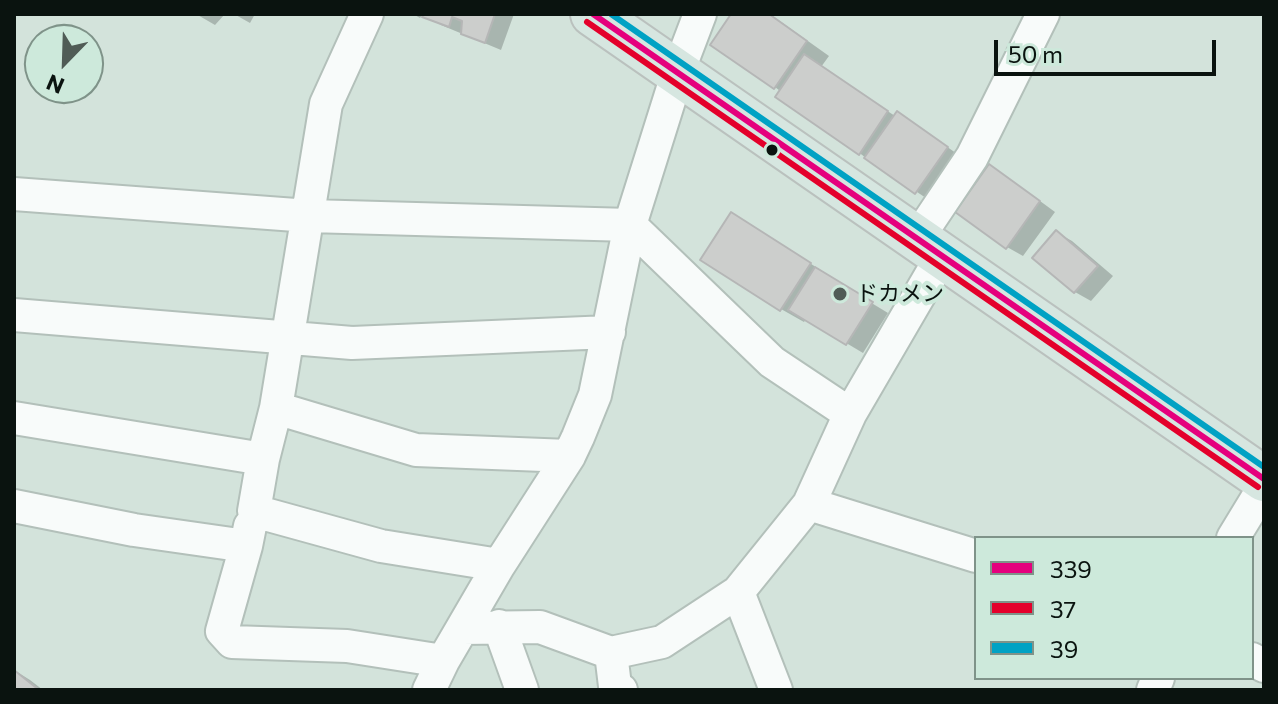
<!DOCTYPE html>
<meta charset="utf-8">
<style>
body{margin:0}
#map{position:relative;width:1278px;height:704px;overflow:hidden;background:#d3e3db;font-family:Commissioner,sans-serif}
canvas{display:block}
.frame{position:absolute;inset:0;border:16px solid #0a130f;pointer-events:none}
.legend{position:absolute;left:974px;top:536px;width:280px;height:144px;box-sizing:border-box;background:#cde9db;border:2px solid #7f9389;margin:0;padding:10px 14px;list-style:none;font-size:24px;color:#0a130f}
.legend li{display:flex;align-items:center;gap:16px;height:40px}
.legend b{width:40px;border:2px solid #7f9389}
.north{position:absolute;left:24px;top:24px;width:80px;height:80px;box-sizing:border-box;background:#cde9db;border:2px solid #7f9389;border-radius:50%;rotate:203deg;font-size:22px;font-weight:700;line-height:32px;text-align:center;color:#0a130f}
.north::after{content:'';display:block;margin:auto;width:28px;height:36px;background:#505c56;clip-path:polygon(50% 0,100% 100%,50% 72%,0 100%)}
.scale{position:absolute;left:994px;top:40px;width:222px;height:36px;box-sizing:border-box;border:4px solid #0a130f;border-top:0;padding-left:10px;font-size:24px;line-height:28px;white-space:nowrap;color:#0a130f;-webkit-text-stroke:6px #cde9db;paint-order:stroke}
</style>
<div id="map">
<canvas width="1278" height="704"></canvas>
<div class="frame"></div>
<ul class="legend">
<li><b style="height:10px;background:#e5007d"></b>339</li>
<li><b style="height:10px;background:#e4002b"></b>37</li>
<li><b style="height:10px;background:#00a2c4"></b>39</li>
</ul>
<div class="north">N</div>
<div class="scale">50 m</div>
</div>
<script>
const c = document.querySelector('canvas').getContext('2d');
c.lineJoin = 'round';
function fill(path, color) {
  c.fillStyle = color;
  c.fill(path, 'evenodd');
}
function poly(rows) {
  const path = new Path2D();
  for (const r of rows) {
    path.moveTo(r[0], r[1]);
    for (let i = 2; i < r.length; i += 2) path.lineTo(r[i], r[i + 1]);
  }
  return path;
}
function stroke(path, color, width, dash) {
  c.strokeStyle = color;
  c.lineWidth = width;
  c.lineCap = dash ? 'butt' : 'round';
  c.setLineDash(dash || []);
  c.stroke(path);
}
function write(font, color, halo, rows, align = 'center') {
  c.font = font + ' Commissioner,"Noto Sans JP",sans-serif';
  c.lineWidth = 8;
  c.setLineDash([]);
  c.textBaseline = 'middle';
  c.strokeStyle = halo;
  c.fillStyle = color;
  for (const [text, x, y, turn = 0] of rows) {
    c.save();
    c.translate(x, y);
    c.rotate((+turn || 0) * Math.PI / 180);
    c.textAlign = isNaN(turn) ? turn : align;
    if (halo) c.strokeText(text, 0, 0);
    c.fillText(text, 0, 0);
    c.restore();
  }
}
const shadow = poly([
 [196,14,225,14,215,25],
 [234,14,255,14,250,23],
 [413,14,514,14,501,50,441,25,422,15,420,18],
 [734,14,770,14,829,56,821,67,895,116,913,123,963,158,932,202,866,158,775,87],
 [990,167,1006,176,1055,212,1023,256,1007,247],
 [755,228,833,278,832,279,888,313,863,353,806,319,804,322,781,309],
 [1056,232,1072,241,1113,276,1091,301,1075,292],
 [14,670,30,680,43,690,14,690]
]);
const building = poly([
 [424,14,495,14,485,43,461,34,462,21,452,17,449,27,422,17,424,14],
 [731,14,769,14,807,41,774,89,710,45,731,14],
 [804,54,888,111,859,155,775,97,804,54],
 [897,111,948,147,915,194,864,158,897,111],
 [989,164,1040,201,1006,249,955,212,989,164],
 [731,212,811,263,780,311,700,260,731,212],
 [1056,230,1098,266,1074,293,1032,258,1056,230],
 [815,267,873,302,846,345,788,310,815,267],
 [14,670,39,690,14,690,14,670]
]);
const minor = poly([
 [367,14,326,104,276,408,263,459,254,511,381,546,499,565],
 [14,194,309,216,630,225,772,362,850,414],
 [917,239,972,157,1043,14],
 [14,315,352,343,609,332],
 [276,408,416,450,569,456],
 [14,418,263,459],
 [809,504,976,556],
 [14,506,134,530,246,546,250,526],
 [1233,538,1264,487],
 [246,546,222,631,232,642,347,646,443,661],
 [738,592,776,690],
 [499,626,522,690],
 [463,628,540,627,611,653,662,642,738,592,809,504,850,414,942,256],
 [611,653,615,686,621,690],
 [1252,659,1264,666],
 [429,690,443,661,499,565,569,456,578,437,595,395,630,225,678,72,700,14],
 [1153,690,1158,678]
]);
const trunk = poly([
 [593,14,1264,479]
]);
const bus1 = poly([
 [593,14,1264,479]
]);
const bus2 = poly([
 [587,22,1258,487]
]);
const bus3 = poly([
 [611,14,1264,467]
]);
const markers = [
 [772,150,7,"#0a130f"],
 [840,294,8,"#505c56"]
];
const poiNames = [
 ["ドカメン",856,294]
];
fill(shadow, '#0003');
fill(building, '#cccecc');
stroke(building, '#b5b6b6', 2);
stroke(minor, '#b3c0ba', 36);
stroke(trunk, '#bac1be', 48);
stroke(minor, '#f8fbfa', 32);
stroke(trunk, '#d6e6e0', 44);
stroke(bus1, '#e5007d', 6);
stroke(bus2, '#e4002b', 6);
stroke(bus3, '#00a2c4', 6);
for (const [x, y, r, color] of markers) {
  const dot = new Path2D();
  dot.arc(x, y, r, 0, 2 * Math.PI);
  c.fillStyle = color;
  c.fill(dot);
  stroke(dot, '#cde9db', 3);
}
write('22px', '#0a130f', '#cde9db', poiNames, 'left');
</script>
